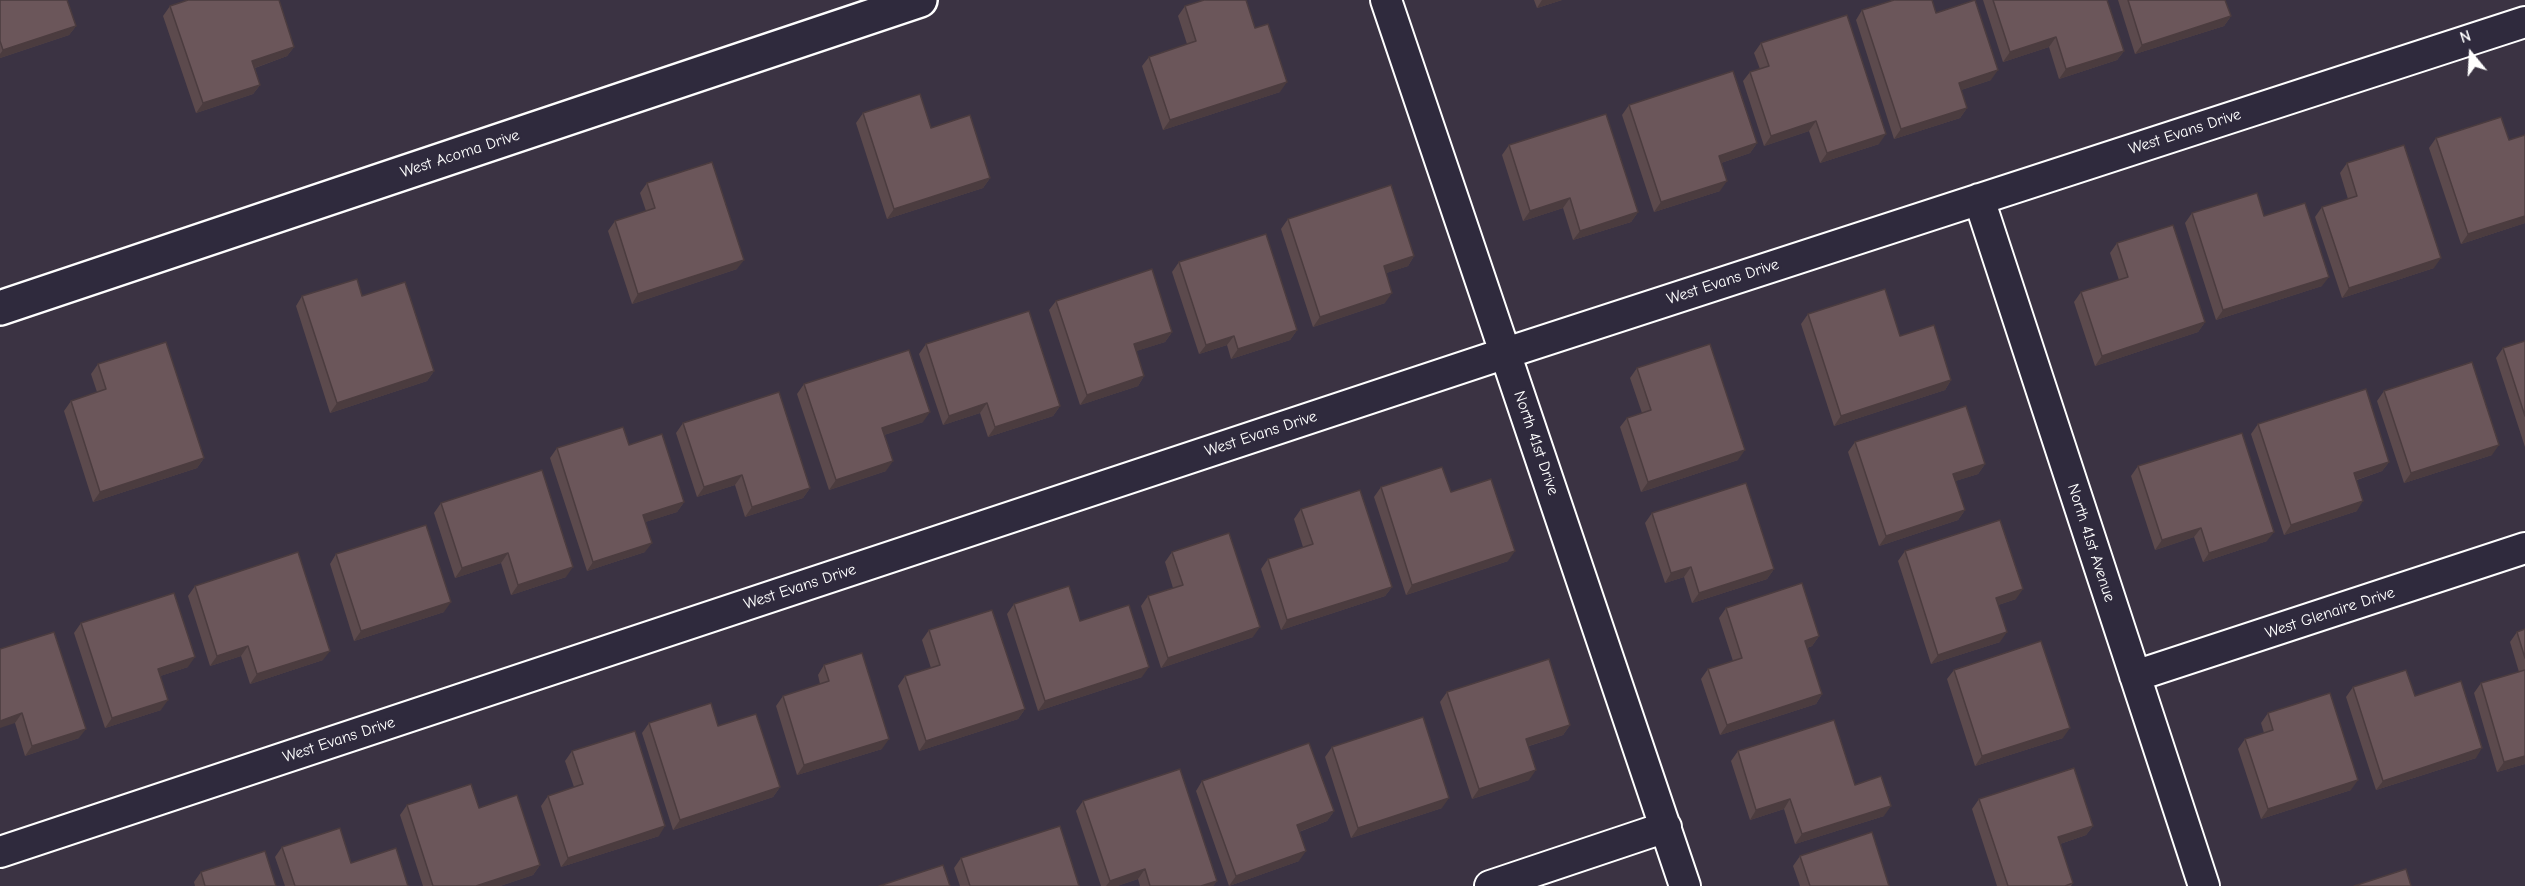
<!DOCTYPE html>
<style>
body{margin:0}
#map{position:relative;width:2525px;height:886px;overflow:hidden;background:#3b3343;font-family:"Comic Neue",sans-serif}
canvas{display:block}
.north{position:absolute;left:2441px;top:24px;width:60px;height:60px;-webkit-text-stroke:4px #2f2a3d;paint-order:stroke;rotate:342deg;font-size:16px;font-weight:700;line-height:24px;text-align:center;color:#fff}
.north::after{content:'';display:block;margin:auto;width:21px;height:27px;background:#fff;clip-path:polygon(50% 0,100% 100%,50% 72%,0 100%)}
</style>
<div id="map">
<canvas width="2525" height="886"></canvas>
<div class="north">N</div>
</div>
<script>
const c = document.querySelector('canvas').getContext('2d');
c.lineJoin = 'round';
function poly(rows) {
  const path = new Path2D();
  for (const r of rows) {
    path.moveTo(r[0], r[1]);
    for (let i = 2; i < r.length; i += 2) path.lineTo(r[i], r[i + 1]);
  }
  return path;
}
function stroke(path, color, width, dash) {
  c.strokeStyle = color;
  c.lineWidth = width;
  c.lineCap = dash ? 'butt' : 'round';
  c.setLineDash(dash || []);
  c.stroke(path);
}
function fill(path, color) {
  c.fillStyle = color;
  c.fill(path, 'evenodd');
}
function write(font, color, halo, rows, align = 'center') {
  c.font = font + ' "Comic Neue",sans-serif';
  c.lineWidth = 5;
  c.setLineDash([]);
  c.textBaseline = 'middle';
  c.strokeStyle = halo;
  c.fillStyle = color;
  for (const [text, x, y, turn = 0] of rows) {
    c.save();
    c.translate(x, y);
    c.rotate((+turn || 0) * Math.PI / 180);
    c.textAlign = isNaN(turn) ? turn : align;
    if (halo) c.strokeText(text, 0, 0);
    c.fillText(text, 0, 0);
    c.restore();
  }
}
const street = poly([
 [1386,0,1685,886],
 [1979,199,2204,886],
 [2135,676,2525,548],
 [0,852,1506,353,2525,22],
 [1490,886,1666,827]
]);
const secondary = poly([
 [0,308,920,0]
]);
const wall = poly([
 [0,0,76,26,69,35,0,58],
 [1534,0,1562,0,1537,8],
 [1983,0,2107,0,2124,51,2117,60,2059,79,2049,47,2003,62],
 [2118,0,2225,0,2231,16,2224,26,2135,54],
 [170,6,294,47,287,56,255,68,260,85,253,94,196,113,163,16],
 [1185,6,1255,28,1280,92,1163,130,1142,66,1149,57,1187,44,1178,16],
 [1862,10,1936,13,1991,80,1961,90,1967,108,1960,118,1894,139,1856,20],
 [1761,43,1879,144,1820,163,1809,131,1764,146,1743,81,1750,72,1760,69,1754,53],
 [1629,105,1757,143,1750,153,1721,163,1720,191,1654,212,1622,115],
 [863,113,990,178,983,188,887,219,856,123],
 [2525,135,2525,223,2461,244,2429,148,2436,138,2509,140],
 [1509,145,1638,212,1631,222,1573,240,1563,208,1523,221,1502,155],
 [2347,163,2434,268,2342,298,2315,217,2322,207,2348,199,2340,173],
 [647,183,737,269,632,304,608,231,615,221,646,211,640,193],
 [2192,213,2264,216,2322,286,2216,320,2185,223],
 [1288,219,1414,256,1408,266,1386,273,1385,303,1313,327,1281,229],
 [2117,243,2205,322,2198,332,2095,366,2074,302,2081,292,2119,280,2110,253],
 [1179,262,1297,330,1290,340,1231,359,1227,345,1199,354,1172,272],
 [302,296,362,296,434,371,427,381,330,413,296,306],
 [1056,301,1172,332,1165,342,1136,351,1144,376,1138,386,1080,405,1049,310],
 [1808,314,1900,336,1951,380,1945,390,1834,426,1801,324],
 [2525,341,2525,447,2496,358,2503,348],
 [926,344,1060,406,1053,416,988,437,980,413,943,425,919,354],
 [98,364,204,458,197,468,93,502,64,411,71,401,97,392,91,374],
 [1637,368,1738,460,1641,492,1620,427,1627,418,1642,413,1630,378],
 [804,384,923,422,884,435,886,471,829,490,797,394],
 [2384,391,2492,455,2404,483,2377,401],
 [683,423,810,488,803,498,745,517,735,485,697,497,676,433],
 [2258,424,2389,462,2382,471,2357,480,2357,511,2284,535,2251,434],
 [1855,442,1985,464,1978,474,1955,481,1965,510,1958,520,1879,546,1848,452],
 [629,445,684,502,677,512,645,522,645,552,587,571,550,458,557,448],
 [2138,466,2267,541,2203,562,2194,537,2155,550,2131,476],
 [1381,487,1451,492,1508,561,1406,595,1374,497],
 [441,503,566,577,511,595,501,563,455,578,434,513],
 [1301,509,1392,587,1385,596,1281,630,1261,569,1268,559,1303,547,1294,519],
 [1652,513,1774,569,1767,579,1692,603,1684,577,1665,583,1645,523],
 [1905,551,2016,599,1998,605,2000,642,1931,664,1898,561],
 [1172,552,1253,637,1161,668,1141,606,1148,596,1173,588,1165,562],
 [336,554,444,612,354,641,330,564],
 [195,586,323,660,250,684,241,656,210,666,188,596],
 [1014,604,1080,621,1142,677,1038,711,1007,614],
 [1726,608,1819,636,1812,646,1807,648,1822,694,1816,704,1720,735,1701,679,1708,669,1733,661,1719,618],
 [81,623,188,667,160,676,161,710,105,728,74,633],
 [2525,629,2525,764,2497,772,2474,693,2481,683,2519,672,2510,642,2517,632],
 [929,630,1025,709,1018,719,919,751,898,686,905,676,931,668,922,640],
 [0,649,79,738,25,756,15,723],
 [824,665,882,749,797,775,776,706,783,696,820,684,818,675],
 [1954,670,2063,738,1975,766,1947,679],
 [2353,687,2415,696,2476,758,2376,790,2346,697],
 [1447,692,1570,725,1563,735,1529,746,1529,780,1472,799,1440,702],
 [2268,713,2351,790,2261,819,2238,749,2245,739,2264,733,2261,723],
 [649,723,718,726,780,787,773,797,673,830,642,733],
 [1332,747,1442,808,1351,838,1325,757],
 [572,751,659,836,561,867,541,806,548,796,574,787,565,761],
 [1738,751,1855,785,1884,816,1795,844,1784,809,1750,820,1731,761],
 [1202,781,1334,811,1327,821,1299,832,1299,861,1229,886,1196,791],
 [1979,799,2093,826,2086,835,2060,844,2073,883,2071,886,1997,886,1972,809],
 [1083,801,1217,881,1213,886,1140,886,1138,879,1117,886,1101,886,1076,811],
 [407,805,479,808,540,865,533,875,500,886,423,886,400,815],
 [282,847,351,863,408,886,285,886,275,857],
 [1800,856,1889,886,1800,886,1793,866],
 [961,858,1079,886,960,886,954,868],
 [201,872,276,886,195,886,194,882]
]);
const shadedWall = poly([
 [1542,0,1562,0,1537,8],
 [2231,16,2224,26,2135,54,2142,45],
 [76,26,69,35,0,58,0,54,3,50],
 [2056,37,2049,47,2003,62,2010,52],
 [294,47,287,56,246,71,252,61],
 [2124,51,2117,60,2059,79,2066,69],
 [1998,70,1991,80,1952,93,1959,83],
 [1287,82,1280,92,1163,130,1170,120],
 [260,85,253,94,196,113,203,103],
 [1967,108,1960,118,1894,139,1901,129],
 [1816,121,1809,131,1764,146,1771,136],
 [1886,134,1879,144,1820,163,1827,153],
 [1757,143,1750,153,1712,166,1719,156],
 [990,178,983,188,887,219,894,209],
 [1727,181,1720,191,1654,212,1661,202],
 [1570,198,1563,208,1523,221,1530,211],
 [1638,212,1631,222,1573,240,1580,231],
 [2525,216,2525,223,2461,244,2468,234],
 [1414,256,1408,266,1377,276,1384,266],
 [2441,258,2434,268,2342,298,2349,288],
 [744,260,737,269,632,304,638,294],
 [2329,277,2322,286,2216,320,2223,310],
 [1392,293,1385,303,1313,327,1320,317],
 [2205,322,2198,332,2095,366,2102,356],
 [1297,330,1290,340,1231,359,1238,349],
 [1172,332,1165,342,1127,354,1134,344],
 [1234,336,1227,345,1199,354,1206,345],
 [434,371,427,381,330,413,337,403],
 [1144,376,1138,386,1080,405,1087,395],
 [1951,380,1945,390,1834,426,1841,416],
 [987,403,980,413,943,425,949,416],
 [1060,406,1053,416,988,437,995,427],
 [930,412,923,422,875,438,882,428],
 [2499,445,2492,455,2404,483,2411,473],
 [1745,450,1738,460,1641,492,1648,482],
 [204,458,197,468,93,502,100,492],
 [893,461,886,471,829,490,836,480],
 [2389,462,2382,471,2347,483,2354,473],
 [1985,464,1978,474,1946,484,1953,474],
 [742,475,735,485,697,497,704,487],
 [810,488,803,498,745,517,752,507],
 [2363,501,2357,511,2284,535,2291,525],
 [684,502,677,512,636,525,643,515],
 [1965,510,1958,520,1879,546,1886,536],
 [2201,528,2194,537,2155,550,2162,540],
 [2274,532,2267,541,2203,562,2209,553],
 [652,543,645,552,587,571,593,562],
 [1515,551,1508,561,1406,595,1412,585],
 [508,553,501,563,455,578,462,568],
 [573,567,566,577,511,595,518,585],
 [1691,567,1684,577,1665,583,1671,573],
 [1774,569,1767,579,1692,603,1699,593],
 [1392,587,1385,596,1281,630,1287,620],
 [2023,589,2016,599,1989,608,1996,598],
 [451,602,444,612,354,641,361,631],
 [1260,627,1253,637,1161,668,1168,658],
 [2007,632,2000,642,1931,664,1938,655],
 [1819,636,1812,646,1798,651,1805,641],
 [248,646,241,656,210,666,217,656],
 [330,651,323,660,250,684,257,674],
 [195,657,188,667,151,679,158,669],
 [1149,667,1142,677,1038,711,1045,701],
 [1822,694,1816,704,1720,735,1727,725],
 [168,700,161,710,105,728,112,718],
 [1025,709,1018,719,919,751,926,741],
 [22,713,15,723,0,728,0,721],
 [1570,725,1563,735,1519,749,1526,739],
 [2070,728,2063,738,1975,766,1982,756],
 [86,729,79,738,25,756,32,746],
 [889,739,882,749,797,775,804,765],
 [2482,748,2476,758,2376,790,2383,781],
 [2525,756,2525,764,2497,772,2504,762],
 [1536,770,1529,780,1472,799,1479,789],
 [2358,780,2351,790,2261,819,2268,809],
 [780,787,773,797,673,830,680,820],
 [1449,798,1442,808,1351,838,1358,828],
 [1790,799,1784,809,1750,820,1756,810],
 [1891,806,1884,816,1795,844,1802,834],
 [1334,811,1327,821,1290,835,1297,825],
 [665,826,659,836,561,867,568,858],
 [2093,826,2086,835,2051,847,2058,837],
 [1306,851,1299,861,1229,886,1236,876],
 [540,865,533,875,500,886,476,886],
 [1145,869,1138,879,1117,886,1106,886,1110,881],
 [1217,881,1213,886,1201,886]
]);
const building = poly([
 [0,0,67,0,76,26,3,50,0,41,0,0],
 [188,0,279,0,294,47,252,61,260,85,203,103,170,6,188,0],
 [1204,0,1246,0,1255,28,1268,24,1287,82,1170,120,1149,57,1196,41,1185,6,1204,0],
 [1894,0,1932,0,1936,13,1975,0,1998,70,1959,83,1967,108,1901,129,1862,10,1894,0],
 [1993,0,2107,0,2124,51,2066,69,2056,37,2010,52,1993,0],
 [2128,0,2225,0,2231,16,2142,45,2128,0],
 [1847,15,1886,134,1827,153,1816,121,1771,136,1750,72,1769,66,1761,43,1847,15],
 [1733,71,1757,143,1719,156,1727,181,1661,202,1629,105,1733,71],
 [920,94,931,128,970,115,990,178,894,209,863,113,920,94],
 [1606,114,1638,212,1580,231,1570,198,1530,211,1509,145,1606,114],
 [2501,117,2509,140,2525,135,2525,216,2468,234,2436,138,2501,117],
 [2404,145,2441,258,2349,288,2322,207,2357,196,2347,163,2404,145],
 [712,162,744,260,638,294,615,221,655,208,647,183,712,162],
 [1391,185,1414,256,1384,266,1392,293,1320,317,1288,219,1391,185],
 [2257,193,2264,216,2305,203,2329,277,2223,310,2192,213,2257,193],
 [2173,225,2205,322,2102,356,2081,292,2128,277,2117,243,2173,225],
 [1266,234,1297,330,1238,349,1234,336,1206,345,1179,262,1266,234],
 [1152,269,1172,332,1134,344,1144,376,1087,395,1056,301,1152,269],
 [357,279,362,296,405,282,434,371,337,403,302,296,357,279],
 [1885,289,1900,336,1934,325,1951,380,1841,416,1808,314,1885,289],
 [1029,311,1060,406,995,427,987,403,949,416,926,344,1029,311],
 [2525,341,2525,416,2503,348,2525,341],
 [166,342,204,458,100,492,71,401,106,389,98,364,166,342],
 [1710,344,1745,450,1648,482,1627,418,1651,410,1637,368,1710,344],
 [909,350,930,412,882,428,893,461,836,480,804,384,909,350],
 [2472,362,2499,445,2411,473,2384,391,2472,362],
 [2366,389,2389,462,2354,473,2363,501,2291,525,2258,424,2366,389],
 [779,392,810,488,752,507,742,475,704,487,683,423,779,392],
 [1966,406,1985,464,1953,474,1965,510,1886,536,1855,442,1966,406],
 [623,427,629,445,662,434,684,502,643,515,652,543,593,562,557,448,623,427],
 [2242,433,2274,532,2209,553,2201,528,2162,540,2138,466,2242,433],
 [1442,467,1451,492,1491,479,1515,551,1412,585,1381,487,1442,467],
 [542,470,573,567,518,585,508,553,462,568,441,503,542,470],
 [1746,483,1774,569,1699,593,1691,567,1671,573,1652,513,1746,483],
 [1360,490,1392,587,1287,620,1268,559,1313,544,1301,509,1360,490],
 [2000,520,2023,589,1996,598,2007,632,1938,655,1905,551,2000,520],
 [426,525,451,602,361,631,336,554,426,525],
 [1229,533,1260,627,1168,658,1148,596,1183,585,1172,552,1229,533],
 [298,552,330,651,257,674,248,646,217,656,195,586,298,552],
 [1802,583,1819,636,1805,641,1822,694,1727,725,1708,669,1742,658,1726,608,1802,583],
 [1069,586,1080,621,1129,605,1149,667,1045,701,1014,604,1069,586],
 [174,593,195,657,158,669,168,700,112,718,81,623,174,593],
 [992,610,1025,709,926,741,905,676,940,665,929,630,992,610],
 [2525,629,2525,658,2517,632,2525,629],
 [54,632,86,729,32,746,22,713,0,721,0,649,54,632],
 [2041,641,2070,728,1982,756,1954,670,2041,641],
 [862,653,889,739,804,765,783,696,829,681,824,665,862,653],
 [1549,659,1570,725,1526,739,1536,770,1479,789,1447,692,1549,659],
 [2406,670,2415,696,2461,681,2482,748,2383,781,2353,687,2406,670],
 [2525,670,2525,756,2504,762,2481,683,2525,670],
 [2330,693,2358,780,2268,809,2245,739,2273,730,2268,713,2330,693],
 [711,703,718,726,756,714,780,787,680,820,649,723,711,703],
 [1423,717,1449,798,1358,828,1332,747,1423,717],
 [1834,720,1855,785,1881,776,1891,806,1802,834,1790,799,1756,810,1738,751,1834,720],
 [635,731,665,826,568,858,548,796,583,784,572,751,635,731],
 [1309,743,1334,811,1297,825,1306,851,1236,876,1202,781,1309,743],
 [2074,768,2093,826,2058,837,2073,883,2065,886,2008,886,1979,799,2074,768],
 [1180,769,1217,881,1201,886,1150,886,1145,869,1110,881,1083,801,1180,769],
 [471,784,479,808,517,795,540,865,476,886,433,886,407,805,471,784],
 [1060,826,1079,886,970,886,961,858,1060,826],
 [340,828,351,863,396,848,408,886,295,886,282,847,340,828],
 [1872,832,1889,886,1810,886,1800,856,1872,832],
 [265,851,276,886,205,886,201,872,265,851],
 [943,865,950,886,879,886,943,865],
 [2406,869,2411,886,2354,886,2406,869]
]);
const streetNames = [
 ["West Evans Drive",2185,132,-18],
 ["West Acoma Drive",460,154,-18],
 ["West Evans Drive",1723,282,-18],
 ["West Evans Drive",1261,434,-18],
 ["North 41st Drive",1536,443,71],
 ["North 41st Avenue",2091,543,72],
 ["West Evans Drive",800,587,-18],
 ["West Glenaire Drive",2330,613,-18],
 ["West Evans Drive",339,740,-18]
];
stroke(street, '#fff', 34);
stroke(secondary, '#fff', 38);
stroke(street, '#2f2a3d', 30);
stroke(secondary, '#2f2a3d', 33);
fill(wall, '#5c4a4d');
fill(shadedWall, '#4b3c3f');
fill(building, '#6b565a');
stroke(building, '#4b3c3f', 1.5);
write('16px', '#fff', '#2f2a3d', streetNames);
</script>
